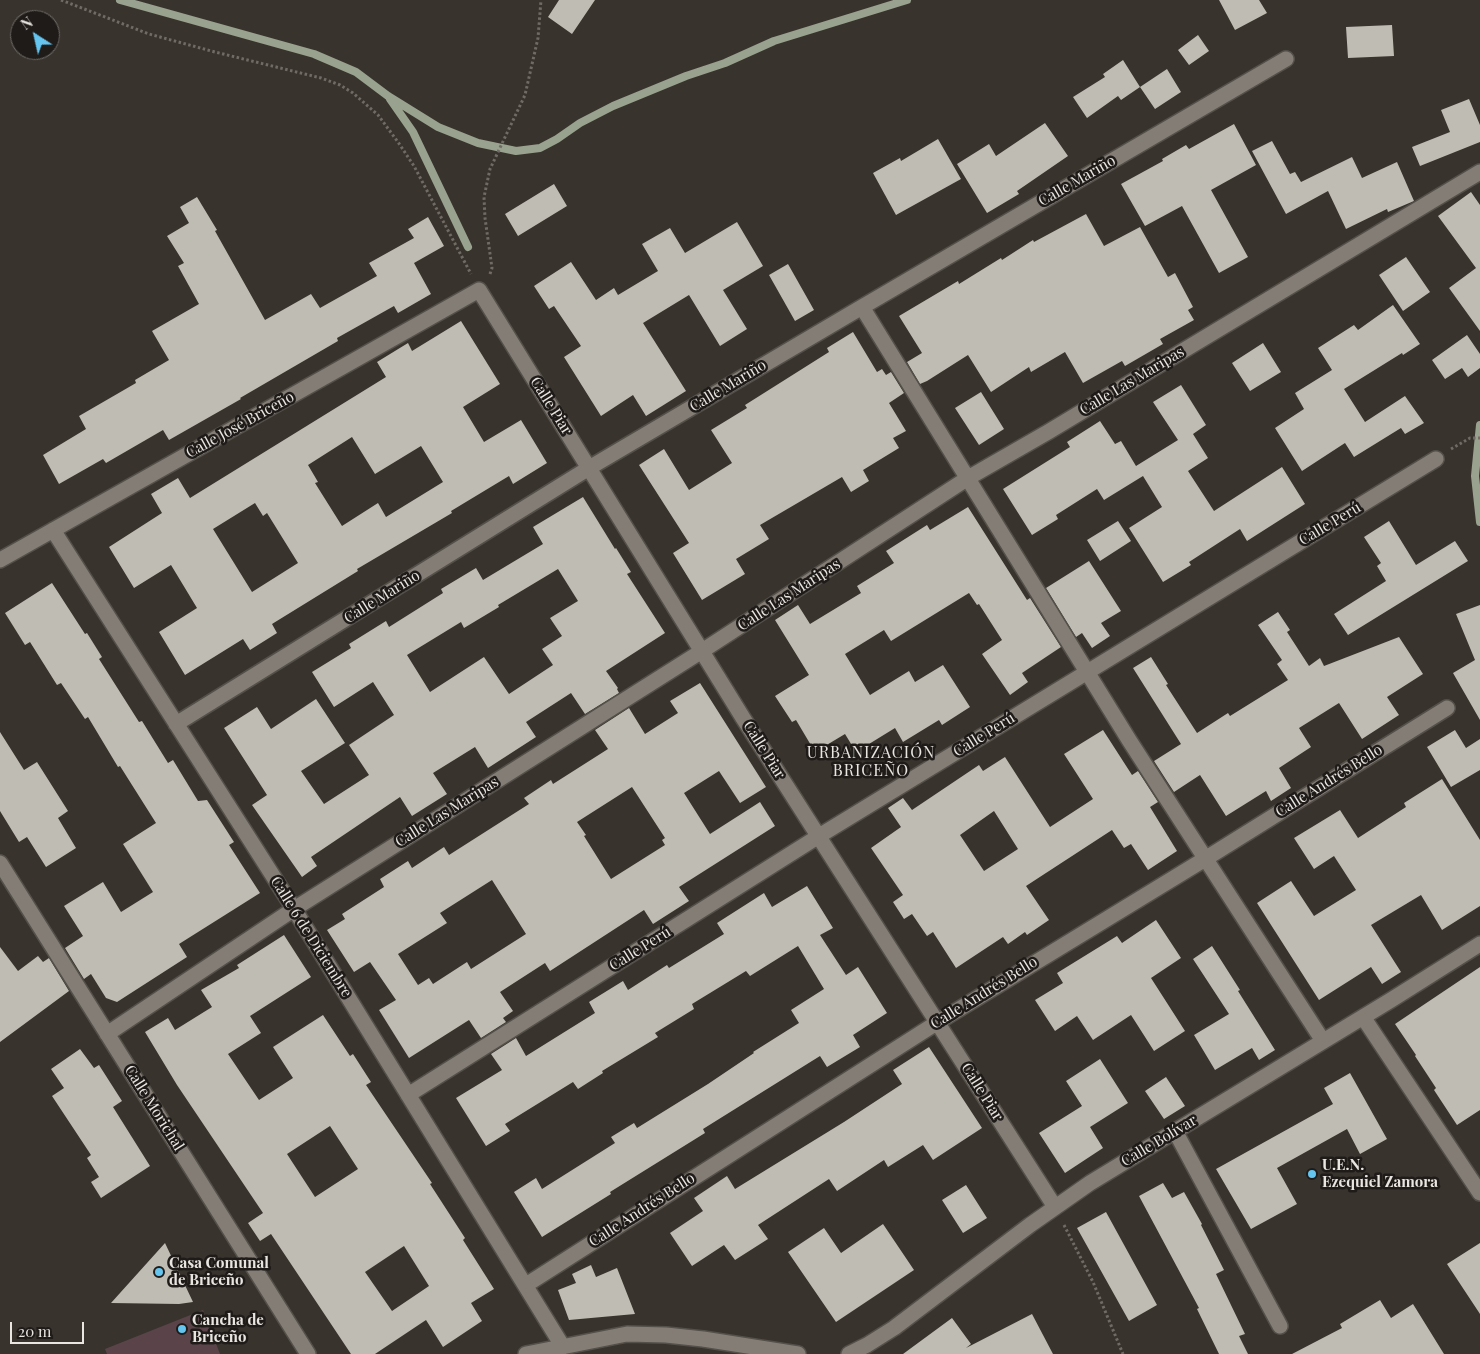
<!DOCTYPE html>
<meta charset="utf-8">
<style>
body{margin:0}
#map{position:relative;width:1480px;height:1354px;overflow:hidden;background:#39332d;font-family:"Playfair Display",serif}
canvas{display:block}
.north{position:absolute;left:10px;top:10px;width:50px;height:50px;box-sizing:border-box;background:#1e1b19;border:1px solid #6f6c69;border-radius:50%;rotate:325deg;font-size:14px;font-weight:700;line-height:20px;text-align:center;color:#e9e5e1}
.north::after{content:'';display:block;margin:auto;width:18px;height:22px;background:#65c5ef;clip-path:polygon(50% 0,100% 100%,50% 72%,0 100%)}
.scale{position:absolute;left:10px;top:1322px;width:74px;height:22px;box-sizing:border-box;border:2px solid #e9e5e1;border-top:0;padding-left:6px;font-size:15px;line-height:18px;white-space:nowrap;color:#e9e5e1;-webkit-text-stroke:4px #1e1b19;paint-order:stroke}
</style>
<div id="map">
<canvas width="1480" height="1354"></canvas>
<div class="north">N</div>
<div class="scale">20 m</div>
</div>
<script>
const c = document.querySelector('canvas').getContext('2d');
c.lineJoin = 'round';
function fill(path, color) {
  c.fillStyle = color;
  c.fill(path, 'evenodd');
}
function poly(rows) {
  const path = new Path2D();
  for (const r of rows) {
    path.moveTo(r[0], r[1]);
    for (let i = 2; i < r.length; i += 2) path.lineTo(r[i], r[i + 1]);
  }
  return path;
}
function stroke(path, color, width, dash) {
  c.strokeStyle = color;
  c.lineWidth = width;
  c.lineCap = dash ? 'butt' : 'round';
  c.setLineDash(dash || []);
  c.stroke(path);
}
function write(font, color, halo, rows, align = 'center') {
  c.font = font + ' "Playfair Display",serif';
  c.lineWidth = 5;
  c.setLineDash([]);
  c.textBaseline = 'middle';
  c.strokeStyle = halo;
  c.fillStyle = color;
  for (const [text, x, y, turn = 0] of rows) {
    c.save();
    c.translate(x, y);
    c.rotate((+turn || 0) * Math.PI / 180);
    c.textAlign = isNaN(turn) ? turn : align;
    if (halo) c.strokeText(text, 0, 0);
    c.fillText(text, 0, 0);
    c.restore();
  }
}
const green = poly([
 [203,1310,220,1354,107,1354,105,1349]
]);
const stream = poly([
 [120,0,314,54,356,72,388,96,438,127,478,143,516,151,540,148,557,139,580,123,613,106,686,76,725,63,774,41,907,0],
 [390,99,413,132,468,247],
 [1480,425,1475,476,1480,522]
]);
const building = poly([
 [559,0,595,0,572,34,548,17],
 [1219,0,1259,0,1267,13,1235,30],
 [1392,25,1394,56,1348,58,1346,27],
 [1198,35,1209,51,1189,65,1178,50],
 [1123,60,1140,87,1121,100,1118,96,1087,118,1073,97,1105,77,1103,74],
 [1167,69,1181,92,1155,109,1140,87],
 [1469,99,1480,125,1480,142,1420,166,1412,147,1450,132,1441,110],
 [1045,123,1068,156,1017,191,1019,194,987,213,957,164,989,144,996,156],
 [1234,124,1256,165,1211,190,1248,257,1219,273,1182,206,1145,226,1121,184,1163,161,1162,159,1186,145,1189,149],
 [938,139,961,179,896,215,873,173,900,158,901,161],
 [1272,141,1290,174,1295,172,1301,182,1352,157,1362,178,1397,162,1414,201,1388,212,1387,209,1346,229,1328,191,1286,214,1252,151],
 [554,184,567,206,518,236,505,214],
 [1471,192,1480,205,1480,331,1449,288,1476,268,1438,216],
 [197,197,217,230,215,231,265,320,311,294,320,308,377,276,369,263,414,238,408,229,428,217,444,246,414,263,431,294,398,313,394,306,337,338,338,341,240,398,241,399,169,440,163,430,106,463,103,459,59,484,43,455,86,429,79,416,136,383,135,380,169,360,152,331,199,304,178,266,184,263,167,236,189,223,180,207],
 [1086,214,1104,246,1140,227,1168,277,1175,273,1193,307,1188,310,1194,320,1160,339,1163,344,1125,366,1122,361,1083,383,1065,352,1031,372,1029,367,991,392,968,355,927,381,920,384,907,362,922,353,899,316,958,281,959,284,1001,258,1002,260,1033,240,1034,242],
 [737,222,763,266,723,290,747,329,720,346,689,295,643,323,686,391,646,416,633,395,601,416,564,357,581,346,554,306,549,309,534,286,571,262,596,300,614,288,618,295,658,271,642,244,670,228,685,253],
 [1406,257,1430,292,1403,311,1379,275],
 [788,264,814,310,795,321,769,275],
 [1393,305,1420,344,1403,355,1402,353,1344,389,1365,422,1405,396,1424,423,1405,434,1401,428,1354,457,1345,443,1302,471,1275,428,1304,409,1295,393,1332,370,1318,348,1354,325,1358,330],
 [461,321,500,384,463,407,484,442,521,420,547,463,513,484,509,476,451,511,452,513,357,569,358,571,272,624,277,633,250,650,243,639,185,675,159,632,197,608,171,565,134,588,109,547,162,513,151,494,178,478,190,498,386,377,377,362,408,343,412,351],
 [352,437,375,474,421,446,443,482,386,517,378,503,342,526,315,483,318,482,308,465],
 [255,503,263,516,267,513,298,563,252,592,213,529],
 [853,332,877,372,882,369,886,375,891,372,904,393,889,403,906,431,893,438,899,448,863,470,869,481,851,492,842,477,760,525,769,539,736,559,745,574,702,600,673,553,689,543,639,465,664,449,689,490,732,463,711,430,747,408,745,405,829,352,827,348],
 [1467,335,1480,354,1480,368,1468,377,1462,368,1445,379,1432,360],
 [1263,343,1281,372,1250,391,1232,363],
 [1181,385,1206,425,1193,434,1208,458,1188,471,1214,511,1282,467,1305,504,1247,541,1240,529,1189,562,1191,565,1163,582,1129,528,1162,507,1143,476,1104,500,1097,489,1056,515,1058,519,1032,535,1003,489,1070,447,1067,442,1100,421,1115,444,1121,441,1136,466,1178,440,1153,402],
 [981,392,1004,429,979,445,955,408],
 [583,497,615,549,616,548,631,572,627,574,665,633,606,671,618,688,617,689,619,693,585,714,571,693,526,722,536,737,488,768,475,747,433,773,447,794,412,816,400,797,311,857,317,866,302,877,252,805,267,795,224,728,257,707,271,729,316,699,345,743,301,771,324,804,369,775,349,745,394,715,373,682,334,707,312,672,351,648,349,644,386,621,389,627,443,593,441,589,476,568,483,580,543,544,533,527],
 [558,569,578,601,550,618,562,636,542,649,553,665,509,694,484,657,430,692,407,655,461,622,464,628,499,607,498,605],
 [968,507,1027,600,1030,598,1061,647,1022,673,1028,682,1010,695,982,654,1002,640,979,604,977,605,969,593,891,641,884,630,845,654,870,695,909,671,915,682,943,665,970,707,942,725,939,720,903,742,895,728,856,752,845,734,815,752,796,720,792,722,775,696,809,675,775,620,798,605,810,624,861,593,857,586,894,563,886,551,927,525,930,530],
 [1118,521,1131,541,1100,561,1087,540],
 [1389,521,1416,565,1455,541,1468,561,1348,635,1334,614,1386,581,1377,566,1381,563,1364,537],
 [1089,561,1121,611,1101,623,1110,636,1092,648,1082,633,1076,637,1046,588],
 [52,583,85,634,87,633,102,657,99,659,139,722,142,721,168,763,173,760,198,801,207,800,234,842,229,845,260,893,179,944,187,957,117,1002,106,998,91,974,84,979,65,948,83,936,64,906,103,882,121,912,153,892,123,844,156,823,120,766,118,767,88,717,85,719,61,683,57,685,30,642,25,645,5,613],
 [1480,605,1480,720,1453,673,1475,660,1456,614],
 [1278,612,1290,630,1287,632,1309,666,1320,658,1324,666,1399,637,1423,674,1387,697,1399,715,1362,739,1339,703,1299,728,1311,747,1279,768,1291,788,1271,801,1266,791,1226,816,1200,775,1174,792,1154,761,1181,744,1133,668,1151,657,1168,684,1166,685,1197,733,1228,713,1230,716,1288,680,1277,664,1282,660,1258,625],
 [700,683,766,787,740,803,719,771,684,793,710,834,760,802,775,826,679,887,689,901,653,924,644,910,550,971,545,963,500,992,513,1011,503,1018,506,1022,481,1038,469,1020,409,1058,379,1010,396,1000,370,962,354,972,327,930,345,919,342,914,384,887,380,879,408,861,412,868,444,847,449,855,529,804,524,798,551,780,553,784,608,749,595,730,629,708,645,734,678,713,670,701],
 [632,787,665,838,662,840,665,845,611,879,584,836,586,835,577,822],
 [492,880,526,934,471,969,467,962,433,984,429,978,418,985,398,954,447,923,440,913],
 [1103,730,1132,775,1138,771,1158,802,1150,807,1177,851,1148,870,1131,844,1124,848,1112,830,1026,886,1049,920,1027,935,1025,932,1008,944,1003,937,956,968,933,932,927,936,912,914,904,919,893,902,903,895,871,848,901,827,888,808,903,798,912,810,979,765,983,771,1005,757,1050,827,1093,799,1064,754],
 [994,811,1018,849,984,871,960,835],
 [1455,730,1466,748,1480,739,1480,770,1451,787,1427,747],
 [0,732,24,770,37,762,68,811,58,818,76,848,46,867,27,837,19,842,0,811],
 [1442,779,1480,840,1480,906,1442,930,1421,895,1371,925,1401,972,1382,984,1371,967,1319,1000,1257,903,1291,881,1314,916,1356,890,1334,856,1314,869,1294,838,1340,810,1358,838,1406,807,1404,803],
 [807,886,833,928,820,935,846,975,858,967,887,1013,853,1035,860,1047,827,1067,820,1056,703,1129,705,1133,610,1192,611,1194,542,1237,514,1192,536,1178,542,1189,615,1143,611,1137,634,1123,637,1128,708,1084,754,1053,753,1052,799,1023,791,1010,824,989,798,946,750,976,746,971,692,1004,694,1009,655,1033,658,1037,602,1071,603,1073,578,1089,573,1082,505,1124,510,1131,486,1146,456,1098,502,1070,491,1054,516,1038,526,1056,595,1013,589,1002,623,981,628,990,667,965,669,968,724,934,717,923,764,893,772,907],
 [1156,920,1181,958,1151,978,1185,1031,1154,1051,1131,1015,1093,1040,1077,1016,1055,1031,1035,1000,1063,983,1057,973,1117,936,1122,943],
 [284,935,311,977,250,1016,261,1033,228,1054,259,1100,293,1078,273,1047,323,1015,350,1056,353,1054,371,1082,366,1085,432,1183,430,1184,465,1238,463,1240,494,1289,471,1303,482,1321,443,1347,426,1320,375,1354,351,1354,271,1234,260,1241,248,1223,263,1213,177,1085,145,1032,168,1018,175,1030,212,1007,201,990,239,968,237,965],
 [330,1126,358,1169,315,1197,287,1154],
 [404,1246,429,1286,392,1311,365,1272],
 [1212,946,1240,990,1238,991,1275,1050,1259,1060,1252,1048,1215,1070,1194,1035,1229,1014,1193,959],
 [0,947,18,971,38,956,43,962,49,958,69,991,0,1042],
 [1480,967,1480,1110,1457,1125,1434,1090,1436,1088,1415,1056,1416,1055,1395,1024],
 [929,1047,982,1128,933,1160,923,1145,888,1167,884,1160,837,1191,829,1179,758,1225,768,1239,735,1260,724,1245,692,1266,670,1233,703,1211,694,1198,727,1176,735,1189,844,1122,902,1084,893,1070],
 [80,1049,94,1068,99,1065,122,1101,113,1107,150,1166,101,1198,91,1182,99,1177,87,1158,91,1155,52,1096,64,1088,51,1069],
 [1100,1059,1128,1103,1090,1127,1103,1148,1065,1173,1039,1133,1082,1106,1066,1081],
 [1350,1073,1387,1139,1360,1154,1347,1129,1277,1168,1297,1204,1251,1229,1216,1169,1333,1104,1324,1088],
 [1166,1077,1185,1106,1164,1119,1145,1091],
 [1163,1183,1172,1198,1184,1192,1202,1224,1201,1225,1224,1270,1216,1274,1245,1334,1239,1336,1248,1354,1219,1354,1197,1309,1199,1308,1139,1196],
 [966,1185,987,1218,963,1233,942,1200],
 [1106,1212,1157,1305,1129,1321,1077,1228],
 [883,1224,914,1270,836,1322,788,1252,824,1228,841,1253],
 [165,1243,193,1302,179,1304,111,1303],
 [1480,1243,1480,1314,1447,1264],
 [591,1265,596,1277,617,1268,635,1314,569,1320,558,1290,576,1283,572,1274],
 [1380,1300,1391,1318,1413,1304,1444,1354,1292,1354,1342,1328,1340,1324],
 [1032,1314,1053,1354,903,1354,952,1318,971,1344,966,1348]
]);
const path = poly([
 [61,0,149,34,215,52,321,78,340,85,353,93,378,115,398,142,414,166,471,274],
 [490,274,492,268,485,218,484,197,490,169,525,95,538,38,541,0],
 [1451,449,1470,438,1480,438],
 [1064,1225,1093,1282,1123,1354]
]);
const street = poly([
 [862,307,1129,740,1323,1041],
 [53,530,294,909,563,1347],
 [0,560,479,290,743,718,1055,1207],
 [176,724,589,468,862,307,1286,59],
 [0,863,308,1354],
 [1363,1017,1480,1193],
 [107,1034,294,909,702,651,968,478,1048,432,1480,172],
 [408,1095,819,836,1436,459],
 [1175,1131,1280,1326],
 [526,1285,938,1022,1205,859,1447,708],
 [526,1354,627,1334,666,1335,703,1339,798,1354],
 [849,1354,867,1345,894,1328,1030,1225,1090,1183,1391,1000,1480,944]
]);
const markers = [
 [1312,1174,5,"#65c5ef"],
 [159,1272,5,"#65c5ef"],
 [182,1329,5,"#65c5ef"]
];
const streetNames = [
 ["Calle Mariño",1077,181,-30],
 ["Calle Las Maripas",1132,381,-31],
 ["Calle Mariño",728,386,-31],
 ["Calle Piar",551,406,58],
 ["Calle José Briceño",240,425,-29],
 ["Calle Perú",1330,524,-31],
 ["Calle Las Maripas",789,595,-33],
 ["Calle Mariño",382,597,-32],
 ["Calle Perú",984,735,-32],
 ["Calle Piar",764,750,58],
 ["Calle Andrés Bello",1329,781,-32],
 ["Calle Las Maripas",447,812,-32],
 ["Calle 6 de Diciembre",311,937,58],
 ["Calle Perú",640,949,-32],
 ["Calle Andrés Bello",984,993,-32],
 ["Calle Piar",982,1092,58],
 ["Calle Morichal",154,1108,58],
 ["Calle Bolívar",1159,1141,-31],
 ["Calle Andrés Bello",642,1210,-33]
];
const poiNames = [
 ["U.E.N.",1322,1165],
 ["Ezequiel Zamora",1322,1182],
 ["Casa Comunal",169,1263],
 ["de Briceño",169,1280],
 ["Cancha de",192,1320],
 ["Briceño",192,1337]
];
const neighbourhoodNames = [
 ["URBANIZACIÓN",871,753],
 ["BRICEÑO",871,771]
];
fill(green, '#5a444a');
stroke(stream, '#98a28e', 8);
fill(building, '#bebcb3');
stroke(street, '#54504a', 18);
stroke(path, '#706b65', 3, [2.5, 2.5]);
stroke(street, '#847d76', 15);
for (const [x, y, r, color] of markers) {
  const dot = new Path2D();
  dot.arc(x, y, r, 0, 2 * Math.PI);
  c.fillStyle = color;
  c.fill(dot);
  stroke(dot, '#1e1b19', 2);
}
write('15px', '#e9e5e1', '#1e1b19', streetNames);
write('bold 15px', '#e9e5e1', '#1e1b19', poiNames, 'left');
c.letterSpacing = '1px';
write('16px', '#e9e5e1', '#1e1b19', neighbourhoodNames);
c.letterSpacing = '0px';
</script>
